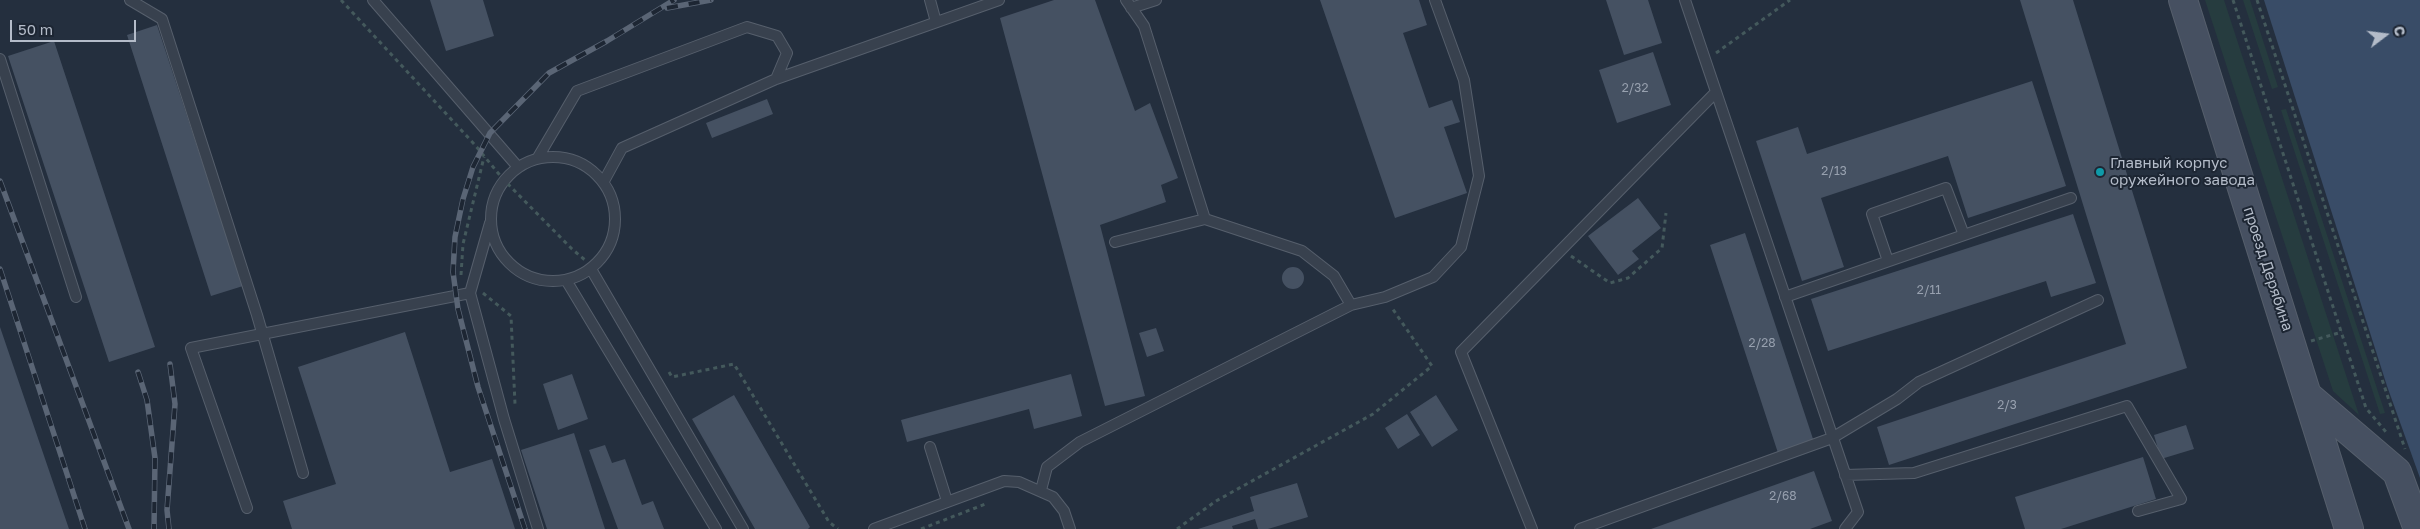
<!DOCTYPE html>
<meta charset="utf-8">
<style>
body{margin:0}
#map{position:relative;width:2420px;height:529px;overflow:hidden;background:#242f3e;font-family:"Golos Text",sans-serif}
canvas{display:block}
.north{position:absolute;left:2360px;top:10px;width:50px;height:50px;-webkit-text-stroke:4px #1d2633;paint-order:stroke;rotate:75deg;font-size:14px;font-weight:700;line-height:20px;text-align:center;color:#b4bcc9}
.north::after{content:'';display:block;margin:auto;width:18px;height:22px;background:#b4bcc9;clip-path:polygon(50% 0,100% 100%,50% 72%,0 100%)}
.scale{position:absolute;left:10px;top:20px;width:126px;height:22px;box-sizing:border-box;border:2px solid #b4bcc9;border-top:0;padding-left:6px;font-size:15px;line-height:18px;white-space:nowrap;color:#b4bcc9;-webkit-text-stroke:4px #1d2633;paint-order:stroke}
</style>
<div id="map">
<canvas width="2420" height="529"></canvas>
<div class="north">С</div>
<div class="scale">50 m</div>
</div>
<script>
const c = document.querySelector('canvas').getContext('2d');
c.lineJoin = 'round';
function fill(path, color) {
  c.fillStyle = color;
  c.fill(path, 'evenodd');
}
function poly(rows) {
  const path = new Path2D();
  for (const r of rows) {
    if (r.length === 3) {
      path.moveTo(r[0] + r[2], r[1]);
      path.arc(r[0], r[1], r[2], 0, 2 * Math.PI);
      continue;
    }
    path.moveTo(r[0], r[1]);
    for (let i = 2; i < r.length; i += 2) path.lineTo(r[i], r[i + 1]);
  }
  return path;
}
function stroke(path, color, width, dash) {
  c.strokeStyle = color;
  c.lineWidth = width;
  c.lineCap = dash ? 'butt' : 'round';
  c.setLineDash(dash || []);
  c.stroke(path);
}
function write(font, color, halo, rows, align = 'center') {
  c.font = font + ' "Golos Text",sans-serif';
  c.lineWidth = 4;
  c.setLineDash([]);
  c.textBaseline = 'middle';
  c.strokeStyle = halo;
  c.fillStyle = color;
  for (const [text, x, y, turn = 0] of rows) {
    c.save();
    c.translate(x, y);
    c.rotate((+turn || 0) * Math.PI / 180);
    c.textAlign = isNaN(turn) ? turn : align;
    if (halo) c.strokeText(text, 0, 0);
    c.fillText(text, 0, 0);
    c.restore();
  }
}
const green = poly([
 [2205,0,2224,0,2359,415,2333,391],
 [2243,0,2250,0,2278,87,2272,89],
 [2286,109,2385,413,2380,414,2281,110]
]);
const water = poly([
 [2264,0,2420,0,2420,478,2387,386]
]);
const building = poly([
 [430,0,483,0,494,36,446,51],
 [1054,0,1095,0,1135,111,1150,103,1178,178,1161,185,1166,202,1100,225,1145,396,1105,406,1000,18],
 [1320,0,1419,0,1427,25,1403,33,1429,108,1452,100,1460,122,1444,127,1467,193,1395,218],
 [1606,0,1648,0,1662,43,1624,55],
 [2020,0,2073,0,2187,368,1889,465,1877,427,2126,344],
 [157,25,243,286,211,296,127,35],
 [54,41,155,347,109,362,8,56],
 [1653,52,1671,105,1617,123,1599,70],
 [2032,81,2066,186,1968,218,1948,156,1821,198,1844,267,1802,281,1756,141,1798,127,1807,154],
 [767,99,773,114,712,138,706,123],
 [1638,198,1661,228,1632,251,1639,259,1618,275,1588,236],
 [2073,214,2096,283,2051,297,2046,281,1828,351,1811,299],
 [1745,233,1814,442,1778,453,1710,245],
 [1293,278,11],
 [0,327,69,529,0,529],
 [1156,328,1164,351,1147,357,1139,333],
 [405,332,450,472,492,459,515,529,292,529,283,501,336,484,298,367],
 [572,374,588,419,558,430,543,384],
 [1071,374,1082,416,1034,429,1029,409,907,442,901,420],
 [734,395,810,527,808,529,755,529,692,419],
 [1436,395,1458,430,1432,447,1410,412],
 [1407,414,1420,435,1398,449,1385,428],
 [2186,425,2194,449,2161,459,2154,435],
 [574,433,605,529,547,529,521,450],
 [605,445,612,463,625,459,642,505,653,501,664,529,618,529,589,450],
 [2143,457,2156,499,2061,529,2025,529,2015,497],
 [1814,471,1832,521,1810,529,1651,529],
 [1297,483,1308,517,1268,529,1258,529,1255,519,1232,526,1233,529,1198,529,1254,511,1250,497]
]);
const path = poly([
 [341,0,475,145,503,179,572,249,585,260],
 [2233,0,2366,408,2386,432],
 [2257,0,2405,449],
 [1716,53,1790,0],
 [1571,256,1610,283,1628,278,1662,248,1666,213],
 [461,275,463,244,484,157],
 [483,293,511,316,515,404],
 [2311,341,2342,332],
 [669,372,672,377,734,364,829,522,838,529],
 [921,529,988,503],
 [1177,529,1216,501,1373,414,1432,366,1392,308]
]);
const lane = poly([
 [130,0,162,19,257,315,303,473],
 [373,0,518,167],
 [930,0,936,22],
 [1685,0,1858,512,1845,529],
 [1131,8,1156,0],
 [0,59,76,297],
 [776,79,999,0],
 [553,219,62],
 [537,159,577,91,747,27,777,36,787,53,776,79,622,148,604,181],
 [490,223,470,293,504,419,538,529],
 [1115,242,1205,219],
 [1888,261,1872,214,1946,188,1964,235],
 [591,269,743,529],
 [566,280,716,529],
 [1785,297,2071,198],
 [1351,305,1385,297,1433,277,1461,247,1479,176,1464,80,1435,0],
 [930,447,947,501],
 [1845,475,1914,473,2127,406,2181,499,2138,511],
 [1041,490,1047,467,1080,442,1351,305,1334,276,1302,251,1205,219,1144,26,1126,0],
 [247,508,191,348,470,293],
 [874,529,1004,481,1019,482,1053,497,1064,511,1070,529],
 [1532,529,1461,352,1716,92],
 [1580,529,1832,438,1897,399,1919,382,2098,300]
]);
const secondary = poly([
 [2183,0,2349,529],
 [2308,396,2397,472,2418,529]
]);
const rail = poly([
 [667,8,711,0],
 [0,181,129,529],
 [0,269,85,529],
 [138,372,147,400,155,458,154,529],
 [169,529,167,510,175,404,170,364],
 [525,529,478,387,458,309,453,272,455,237,463,199,473,167,490,133,549,73,607,41,674,0]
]);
const markers = [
 [2100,172,5,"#0f9aa8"]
];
const numberNames = [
 ["2/32",1635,88],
 ["2/13",1834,171],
 ["2/11",1929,290],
 ["2/28",1762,343],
 ["2/3",2007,405],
 ["2/68",1783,496]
];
const poiNames = [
 ["Главный корпус",2110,163],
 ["оружейного завода",2110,180]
];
const streetNames = [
 ["проезд Дерябина",2268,269,72]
];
fill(green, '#263c3f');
fill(water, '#394c67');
fill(building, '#455162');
stroke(lane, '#565f6c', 12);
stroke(secondary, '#565f6c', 30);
stroke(path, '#44595c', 3, [4, 4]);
stroke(lane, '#38414e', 10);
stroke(secondary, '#465061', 28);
stroke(rail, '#5a6575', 5.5);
stroke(rail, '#1d2633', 4, [11]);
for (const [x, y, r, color] of markers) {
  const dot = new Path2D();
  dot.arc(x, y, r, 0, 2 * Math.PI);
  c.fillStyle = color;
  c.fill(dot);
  stroke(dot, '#1d2633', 2);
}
write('12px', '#98a1af', null, numberNames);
write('15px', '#b4bcc9', '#1d2633', poiNames, 'left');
write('15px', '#b4bcc9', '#1d2633', streetNames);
</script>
